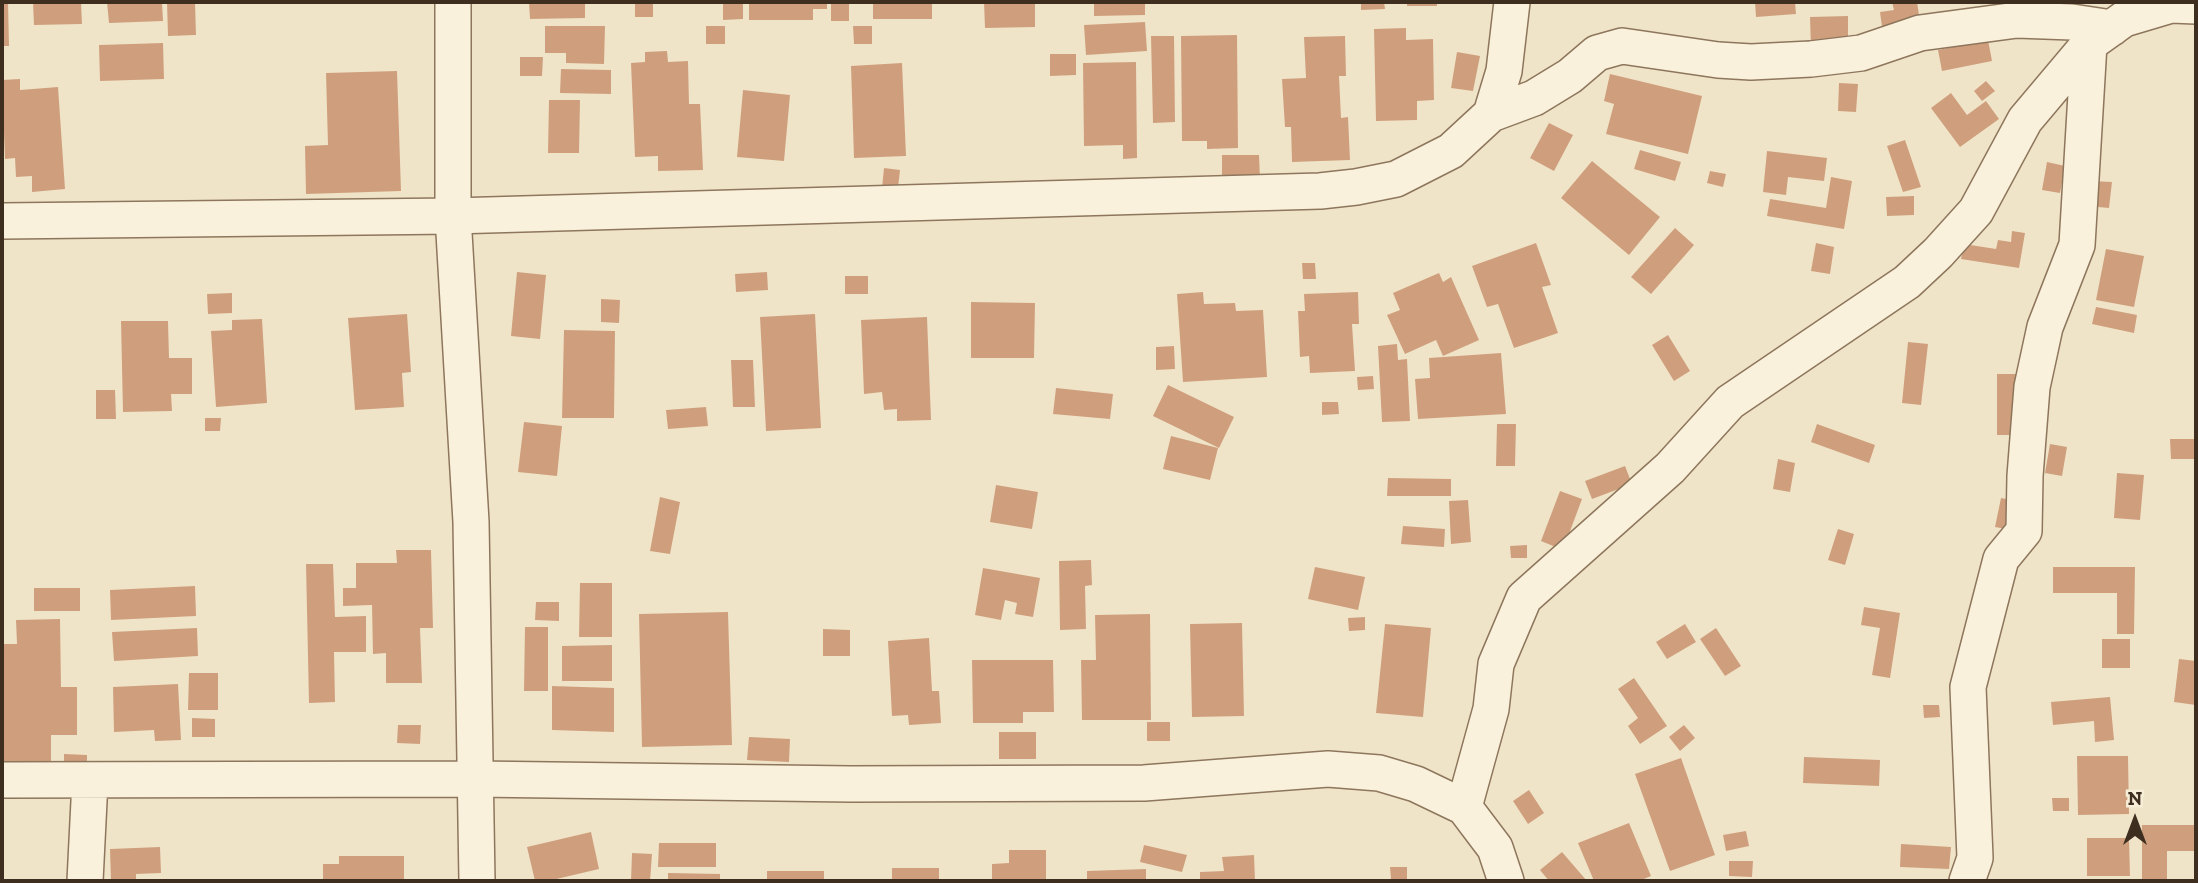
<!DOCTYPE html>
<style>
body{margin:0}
#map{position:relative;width:2198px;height:883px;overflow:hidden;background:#f0e4c8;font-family:"Zilla Slab",serif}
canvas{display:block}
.frame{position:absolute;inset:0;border:4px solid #3d2e20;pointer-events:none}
.north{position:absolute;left:2100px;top:785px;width:70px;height:70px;-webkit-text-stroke:5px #f7eed8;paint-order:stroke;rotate:0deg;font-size:19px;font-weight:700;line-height:28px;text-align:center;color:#3d2e20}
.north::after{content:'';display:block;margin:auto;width:24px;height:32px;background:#3d2e20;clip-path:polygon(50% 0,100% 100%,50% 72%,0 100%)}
</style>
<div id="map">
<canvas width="2198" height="883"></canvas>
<div class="frame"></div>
<div class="north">N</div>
</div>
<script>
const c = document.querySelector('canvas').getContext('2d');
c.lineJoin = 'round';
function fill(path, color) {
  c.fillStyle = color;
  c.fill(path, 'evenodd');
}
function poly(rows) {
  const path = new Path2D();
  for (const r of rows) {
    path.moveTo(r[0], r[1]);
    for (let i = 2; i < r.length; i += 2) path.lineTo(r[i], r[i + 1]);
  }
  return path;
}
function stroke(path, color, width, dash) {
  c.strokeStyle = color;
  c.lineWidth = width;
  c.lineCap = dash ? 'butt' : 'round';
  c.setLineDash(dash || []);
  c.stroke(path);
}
const building = poly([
 [2,2,8,2,9,46,2,46],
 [33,2,81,2,82,24,34,25],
 [107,2,162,2,163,21,109,23],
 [167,2,195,2,196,35,168,36],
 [529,2,585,2,585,18,530,19],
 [635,2,653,2,653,17,635,17],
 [723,2,743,2,743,19,723,20],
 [749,2,827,2,827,9,813,9,813,20,749,20],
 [873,2,932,2,932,19,873,19],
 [984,2,1035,2,1035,27,985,28],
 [1094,2,1145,2,1145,15,1094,16],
 [1361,2,1384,2,1385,9,1361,10],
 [1407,2,1437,2,1437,6,1407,6],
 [1755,2,1795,2,1796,14,1756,17],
 [1892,2,1917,2,1921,28,1883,34,1880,12,1894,10],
 [831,3,849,3,849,21,831,21],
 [1848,16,1848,49,1811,49,1810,17],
 [1145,22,1147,51,1086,55,1084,25],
 [545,26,605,26,604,64,566,63,566,53,545,53],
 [706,26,725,26,725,44,706,44],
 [853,26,872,26,872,44,854,44],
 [1406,28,1406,40,1433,39,1434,100,1417,101,1417,120,1376,121,1374,29],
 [1237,35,1238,148,1207,149,1207,141,1182,141,1181,36],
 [1151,36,1174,36,1175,122,1153,123],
 [1345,36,1346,76,1339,76,1341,118,1348,117,1350,160,1292,162,1291,127,1285,127,1282,79,1306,78,1304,37],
 [1988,40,1992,61,1942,71,1938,50],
 [163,43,164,79,100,81,99,45],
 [667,51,668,62,688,61,689,104,700,104,703,170,658,171,658,156,635,157,631,63,645,62,645,52],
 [1457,52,1480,56,1473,91,1451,88],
 [1050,54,1076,54,1076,75,1050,76],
 [520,57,543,57,542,76,520,76],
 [1136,62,1137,158,1123,159,1123,145,1084,146,1083,63],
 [902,63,906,156,854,158,851,66],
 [561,69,611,70,611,94,560,93],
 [397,71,401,191,306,194,305,146,328,145,326,73],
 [1610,74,1702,96,1688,154,1606,134,1614,104,1604,101],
 [20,79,20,90,58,87,65,189,32,192,32,176,16,177,15,158,5,159,2,80],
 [1986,81,1995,91,1982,101,1974,91],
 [1839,83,1858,84,1856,112,1838,111],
 [743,90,790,95,784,161,737,157],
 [1951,93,1967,115,1986,101,1999,119,1960,147,1931,108],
 [549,100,580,100,579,153,548,153],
 [1549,123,1573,135,1554,171,1530,158],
 [1905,140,1921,187,1903,192,1887,146],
 [1640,150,1681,162,1675,181,1634,169],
 [1767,151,1827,158,1824,181,1788,177,1786,195,1763,192],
 [1222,155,1259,155,1260,179,1222,179],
 [1592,161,1660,217,1629,255,1561,198],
 [2047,162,2065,166,2060,193,2042,190],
 [884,168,900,170,898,188,882,188],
 [1710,171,1726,174,1723,187,1707,183],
 [1831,177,1852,181,1844,229,1767,216,1770,199,1826,208],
 [2090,181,2112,182,2109,208,2087,206],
 [1914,196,1914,215,1887,216,1886,197],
 [1675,228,1694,245,1651,294,1631,277],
 [2012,231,2025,233,2019,268,1961,259,1964,244,1996,249,1998,240,2011,242],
 [1536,243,1551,285,1542,287,1558,333,1514,348,1498,304,1487,307,1472,266],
 [1816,243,1834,247,1830,274,1811,271],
 [2106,249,2144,256,2134,307,2096,300],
 [1302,263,1315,263,1316,279,1303,279],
 [517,272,546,275,540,339,511,336],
 [767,272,768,290,736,292,735,274],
 [1439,273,1443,282,1451,277,1479,340,1443,356,1436,340,1405,354,1387,315,1400,310,1393,293],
 [845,276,868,276,868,294,845,294],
 [1203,292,1204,304,1235,303,1236,311,1263,310,1267,377,1183,382,1177,294],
 [1358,292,1359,324,1352,324,1355,371,1310,373,1309,356,1300,357,1298,311,1305,311,1304,294],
 [232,293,232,313,208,314,207,294],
 [601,299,620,300,619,323,601,322],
 [971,302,1035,303,1034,358,971,358],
 [2096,307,2137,315,2134,333,2092,324],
 [407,314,411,372,402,373,404,407,355,410,348,318],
 [815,314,821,428,766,431,760,317],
 [927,317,931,420,897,421,897,409,884,410,882,392,864,394,861,320],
 [262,319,267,403,216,407,211,331,232,330,232,320],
 [121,321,168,321,169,358,192,358,192,394,171,394,172,411,123,412],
 [564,330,615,331,614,418,562,418],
 [1668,335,1690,371,1674,381,1652,345],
 [1908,342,1928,344,1921,405,1902,403],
 [1397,344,1398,360,1407,359,1410,421,1382,422,1378,346],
 [1174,346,1175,369,1156,370,1156,347],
 [1501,353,1506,414,1418,419,1415,379,1430,378,1429,358],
 [731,360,753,360,755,407,733,407],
 [1997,374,2022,374,2022,435,1997,435],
 [1373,376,1374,389,1358,390,1357,377],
 [1168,385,1234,417,1219,448,1153,416],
 [1056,388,1113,394,1110,419,1053,414],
 [96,390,115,390,116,419,96,419],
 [1322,402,1338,402,1339,414,1322,415],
 [706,407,708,426,668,429,666,410],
 [205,418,221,418,220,431,205,431],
 [524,422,562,426,557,476,518,472],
 [1497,424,1516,424,1515,466,1496,466],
 [1817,424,1875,445,1869,463,1811,442],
 [1171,436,1218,448,1210,480,1163,469],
 [2170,439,2196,439,2196,459,2171,459],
 [2050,444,2067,447,2062,476,2045,473],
 [1778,459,1795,463,1790,492,1773,489],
 [1625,466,1632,484,1592,499,1585,481],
 [2117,473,2144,475,2140,520,2114,518],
 [1388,478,1451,479,1451,496,1387,496],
 [996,485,1038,492,1032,529,990,522],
 [1560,491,1582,499,1563,550,1541,541],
 [660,497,680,502,670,554,650,551],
 [2001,498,2017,501,2012,530,1995,527],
 [1468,500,1471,542,1451,544,1449,501],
 [1403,526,1445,529,1444,547,1401,544],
 [1838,529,1854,534,1845,565,1828,560],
 [1527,545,1527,558,1511,558,1510,546],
 [396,550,431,550,433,628,420,628,422,683,386,683,386,653,373,654,372,605,343,606,343,588,356,588,356,563,397,563],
 [1091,560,1092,585,1085,586,1086,629,1060,630,1059,561],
 [306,564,333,564,335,617,366,616,366,652,334,652,335,702,309,703],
 [1315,567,1365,577,1358,610,1308,599],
 [2053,567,2135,567,2134,634,2117,634,2117,593,2053,593],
 [983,568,1040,578,1033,617,1015,614,1017,603,1005,600,1001,620,975,615],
 [580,583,612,583,612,637,579,637],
 [195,586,196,616,111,620,110,590],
 [34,588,80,588,80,611,34,611],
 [536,602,559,602,559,621,535,620],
 [1864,607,1900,613,1890,678,1872,675,1880,628,1861,625],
 [728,612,732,745,642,747,639,614],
 [1150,614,1151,720,1082,720,1081,660,1096,660,1095,615],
 [1365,617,1365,630,1349,631,1348,618],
 [60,619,61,687,77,687,77,735,51,735,51,766,2,766,2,644,17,644,16,620],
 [1242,623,1244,716,1192,717,1190,624],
 [1385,624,1431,628,1423,717,1376,713],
 [1685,624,1696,642,1667,659,1656,642],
 [525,627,548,627,548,691,524,691],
 [197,628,198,656,114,661,112,632],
 [1716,628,1741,666,1725,676,1700,639],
 [823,629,850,630,850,656,823,656],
 [929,638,932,691,939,691,941,723,909,725,908,715,892,716,888,641],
 [2102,639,2130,639,2130,668,2102,668],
 [612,645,612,681,562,681,562,646],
 [2179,659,2196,661,2196,705,2174,702],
 [972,660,1053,660,1054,712,1023,712,1023,723,973,723],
 [189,673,218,673,218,710,188,710],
 [1634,678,1667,726,1640,744,1628,726,1638,718,1618,689],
 [178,684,181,740,155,741,154,730,114,732,113,687],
 [552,686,614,688,614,732,552,730],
 [2110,697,2114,740,2095,742,2094,721,2053,725,2051,702],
 [1923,705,1939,705,1940,717,1924,718],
 [192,718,215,719,215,737,192,737],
 [1147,722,1170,722,1170,741,1147,741],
 [398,725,421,725,420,744,397,743],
 [1684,725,1695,738,1680,751,1669,737],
 [999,732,1036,732,1036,759,999,759],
 [749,737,790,739,789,762,747,760],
 [64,754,87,755,87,773,64,773],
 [2077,756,2128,756,2129,814,2078,815],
 [1804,757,1880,760,1879,786,1803,783],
 [1681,758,1715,855,1670,871,1635,774],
 [1529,790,1544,813,1528,824,1513,801],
 [2052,798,2069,798,2069,811,2053,811],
 [1629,823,1651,876,1639,881,1594,881,1578,843],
 [2142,825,2196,825,2196,851,2167,851,2167,881,2142,881],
 [1746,831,1749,846,1726,851,1723,835],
 [591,832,599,869,548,881,535,881,527,847],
 [2087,838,2129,838,2130,876,2087,876],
 [659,843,716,843,716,867,658,867],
 [1901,844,1951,847,1949,869,1900,867],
 [1144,845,1187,855,1182,872,1140,862],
 [160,847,161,873,136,874,136,881,111,881,110,849],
 [1009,850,1046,850,1046,881,992,881,992,864,1009,863],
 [1562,852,1587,881,1549,881,1540,870],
 [632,853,652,854,650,881,631,881],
 [1254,855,1255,881,1200,881,1200,872,1224,871,1222,857],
 [339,856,404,856,404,881,323,881,323,864,339,864],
 [1729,861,1753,861,1752,877,1729,876],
 [1390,867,1407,867,1407,879,1391,879],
 [892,868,939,868,939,881,892,881],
 [1146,869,1146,881,1087,881,1087,871],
 [767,871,824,871,824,881,767,881],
 [668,873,720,874,720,881,668,881]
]);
const minor = poly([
 [453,2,453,216,471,522,477,881],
 [1491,114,1534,98,1570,76,1597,53,1622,46,1718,60,1751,62,1811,59,1861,53,1920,33,2017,20,2072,22,2112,28],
 [2,221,453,216,1320,191,1356,187,1396,179,1451,151,1491,114,1504,71,1512,2],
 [2,780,476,779,851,784,1144,783,1328,769,1379,773,1416,784,1464,807,1495,848,1506,881],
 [1464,807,1491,709,1496,664,1524,598,1670,468,1730,402,1907,282,1938,253,1976,211,2025,120,2089,44,2124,19,2171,5,2196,6],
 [85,881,90,781],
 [1967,881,1975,858,1968,687,2001,559,2024,531,2025,476,2032,387,2045,327,2077,245,2089,44]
]);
fill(building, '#cf9f7d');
stroke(minor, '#8d765c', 38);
stroke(minor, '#faf1dc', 35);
</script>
